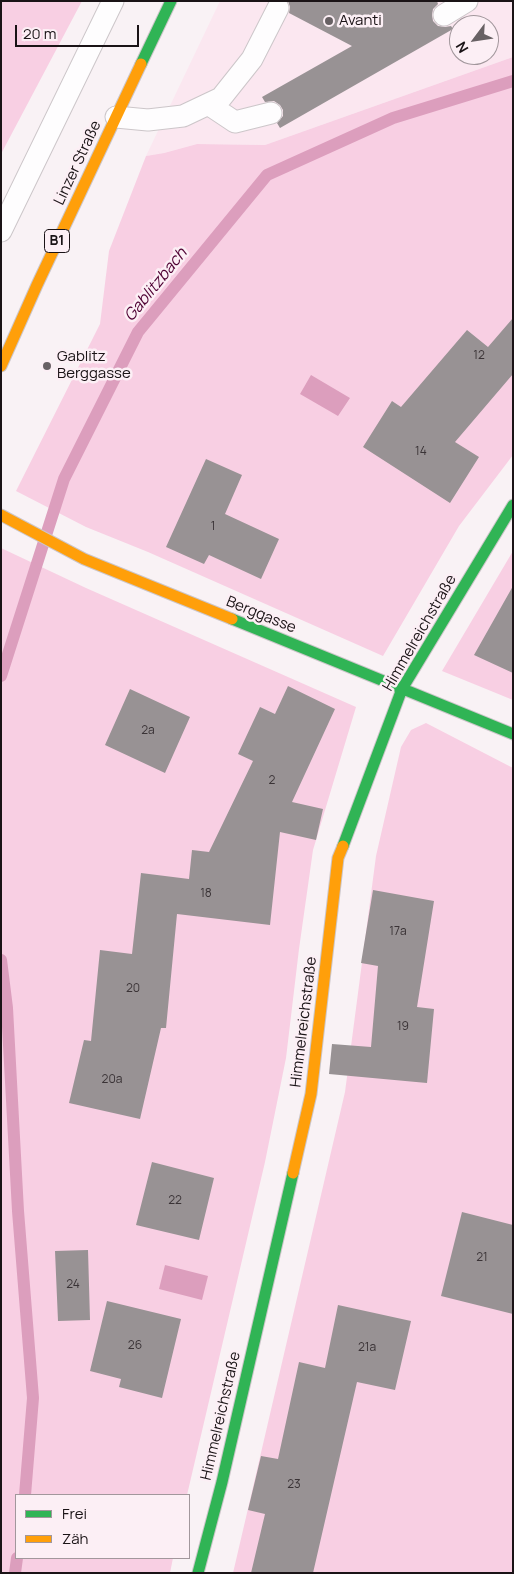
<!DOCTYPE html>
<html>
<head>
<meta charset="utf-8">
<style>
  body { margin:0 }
  #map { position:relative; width:514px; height:1574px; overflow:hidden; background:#f9f2f5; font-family:Manrope,sans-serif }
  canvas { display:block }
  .frame { position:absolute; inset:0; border:2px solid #1a1316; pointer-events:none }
  .legend { position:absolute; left:15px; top:1494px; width:175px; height:65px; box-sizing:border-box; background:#fceff5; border:1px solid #a2979c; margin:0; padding:6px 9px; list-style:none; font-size:15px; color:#1a1316 }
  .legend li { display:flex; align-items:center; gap:10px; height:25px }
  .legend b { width:25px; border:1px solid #a2979c }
  .north { position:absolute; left:449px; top:15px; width:50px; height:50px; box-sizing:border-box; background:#fceff5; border:1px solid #a2979c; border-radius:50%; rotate:239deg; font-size:14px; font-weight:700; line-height:20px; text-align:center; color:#1a1316 }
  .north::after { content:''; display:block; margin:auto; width:18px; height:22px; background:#686164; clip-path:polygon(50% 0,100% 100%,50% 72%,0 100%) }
  .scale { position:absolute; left:15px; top:25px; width:124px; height:22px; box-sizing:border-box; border:2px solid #1a1316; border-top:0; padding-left:6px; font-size:15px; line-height:18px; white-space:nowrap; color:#1a1316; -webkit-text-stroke:4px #fceff5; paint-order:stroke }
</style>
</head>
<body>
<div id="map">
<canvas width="514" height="1574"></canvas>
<div class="frame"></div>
<ul class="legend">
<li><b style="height:6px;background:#30b455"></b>Frei</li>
<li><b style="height:6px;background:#ff9f0a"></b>Zäh</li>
</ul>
<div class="north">N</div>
<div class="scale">20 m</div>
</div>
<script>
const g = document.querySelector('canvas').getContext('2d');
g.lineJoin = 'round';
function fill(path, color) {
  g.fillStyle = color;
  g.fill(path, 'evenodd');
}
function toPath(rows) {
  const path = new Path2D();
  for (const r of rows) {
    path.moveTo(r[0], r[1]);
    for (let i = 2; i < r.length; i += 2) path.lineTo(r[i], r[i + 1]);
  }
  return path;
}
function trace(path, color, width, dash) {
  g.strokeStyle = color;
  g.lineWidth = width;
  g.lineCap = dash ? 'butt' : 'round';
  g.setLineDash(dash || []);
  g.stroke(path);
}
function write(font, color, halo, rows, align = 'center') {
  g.font = font + ' Manrope,sans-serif';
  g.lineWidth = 5;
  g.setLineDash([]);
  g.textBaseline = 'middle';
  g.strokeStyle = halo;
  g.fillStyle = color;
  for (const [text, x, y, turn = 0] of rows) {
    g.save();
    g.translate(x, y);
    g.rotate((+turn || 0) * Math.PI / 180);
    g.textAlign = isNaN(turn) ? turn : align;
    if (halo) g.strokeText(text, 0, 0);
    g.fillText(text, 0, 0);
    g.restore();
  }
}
const built = toPath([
  [220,1,513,1,513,57,265,145,197,144,164,153,146,156],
  [459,25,489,25,489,55,459,55]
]);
const green = toPath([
  [1,1,82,1,1,154],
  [513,57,513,455,459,526,383,656,148,552,86,527,16,491,100,324,109,251,146,156,164,153,197,144,265,145],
  [1,548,86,588,356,707,313,850,299,949,286,1058,265,1162,187,1495,16,1495,16,1558,173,1558,170,1573,1,1573],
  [513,551,513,700,442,671],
  [426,723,513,768,513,1573,233,1573,345,1092,376,856,401,747,411,730]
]);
const water = toPath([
  [311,375,350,398,338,416,300,394],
  [165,1265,208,1276,202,1300,159,1289]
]);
const stream = toPath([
  [1,676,64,479,138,332,267,175,393,118,513,81],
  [1,960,7,1008,18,1211,33,1398,25,1495],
  [15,1573,17,1558]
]);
const building = toPath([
  [288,1,437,1,438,4,433,9,432,15,433,21,438,26,445,27,451,26,453,29,280,128,277,123,283,116,283,110,280,105,274,101,265,102,262,97,352,46,289,13,290,7],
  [513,318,513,374,455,442,479,457,450,503,363,447,392,401,401,407,467,330,488,347],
  [206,459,242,475,225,514,279,539,261,579,209,555,204,564,166,547],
  [513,586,513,673,474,655],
  [288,686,335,709,292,802,323,809,316,840,280,832,270,925,177,914,166,1028,161,1028,140,1119,69,1103,84,1040,91,1041,100,950,132,954,141,873,189,879,192,850,209,852,253,761,238,754,260,707,275,714],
  [130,689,190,717,165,773,105,745],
  [373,890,434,901,417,1007,434,1009,427,1083,329,1074,332,1044,371,1047,378,966,361,963],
  [152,1162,214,1178,199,1240,136,1225],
  [462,1212,513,1225,513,1314,441,1296],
  [88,1250,90,1320,58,1321,55,1251],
  [107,1301,181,1319,162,1398,119,1387,121,1379,90,1371],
  [338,1305,411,1321,395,1390,357,1382,313,1573,251,1573,265,1514,248,1510,261,1456,278,1459,299,1362,325,1368]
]);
const lane = toPath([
  [444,15,467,1],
  [208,104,235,122,271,113],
  [116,117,148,120,183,116,221,98,252,59,278,8],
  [1,231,113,1]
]);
const fast = toPath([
  [141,64,171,1],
  [232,619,513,734],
  [343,846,402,689,513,505],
  [198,1573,222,1482,293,1173]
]);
const slow = toPath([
  [1,366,37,285,141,64],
  [1,515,84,559,232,619],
  [293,1173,311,1094,338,858,343,846]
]);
const markers = [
  [329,21,5,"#686164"],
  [47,366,5,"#686164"]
];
const numberNames = [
  ["12",479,356],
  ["14",421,452],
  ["1",213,527],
  ["2a",148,731],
  ["2",272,781],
  ["18",206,894],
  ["17a",398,932],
  ["20",133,989],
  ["19",403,1027],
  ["20a",112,1080],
  ["22",175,1201],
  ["21",482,1258],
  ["24",73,1285],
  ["26",135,1346],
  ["21a",367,1348],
  ["23",294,1485]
];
const shields = [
  [57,241,25]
];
const shieldNames = [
  ["B1",57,241]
];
const poiNames = [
  ["Avanti",339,21],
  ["Gablitz",57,357],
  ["Berggasse",57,374]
];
const streetNames = [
  ["Linzer Straße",78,163,-65],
  ["Berggasse",261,615,22],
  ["Himmelreichstraße",420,633,-60],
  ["Himmelreichstraße",304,1022,-83],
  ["Himmelreichstraße",221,1416,-77]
];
const waterNames = [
  ["Gablitzbach",156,285,-51]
];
fill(built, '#fbe7f0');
fill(green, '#f8cfe3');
fill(water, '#dc9ebd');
trace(stream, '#dc9ebd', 12);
fill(building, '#989294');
trace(lane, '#ccc6c9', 23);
trace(fast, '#ccc6c9', 13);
trace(slow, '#ccc6c9', 13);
trace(lane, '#fefdfe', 21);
trace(fast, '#30b455', 11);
trace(slow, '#ff9f0a', 11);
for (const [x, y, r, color] of markers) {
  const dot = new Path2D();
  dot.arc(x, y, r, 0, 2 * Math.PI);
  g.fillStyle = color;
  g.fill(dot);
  trace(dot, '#fceff5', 2);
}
write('12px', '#3a3336', null, numberNames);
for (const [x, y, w] of shields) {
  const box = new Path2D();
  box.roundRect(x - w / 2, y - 11.5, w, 23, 4);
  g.fillStyle = '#fceff5';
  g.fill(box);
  trace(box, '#1a1316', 1);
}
write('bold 14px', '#1a1316', null, shieldNames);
write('15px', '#1a1316', '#fceff5', poiNames, 'left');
write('15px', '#1a1316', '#fceff5', streetNames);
write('italic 16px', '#4f0033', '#fceff5', waterNames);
</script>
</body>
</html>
